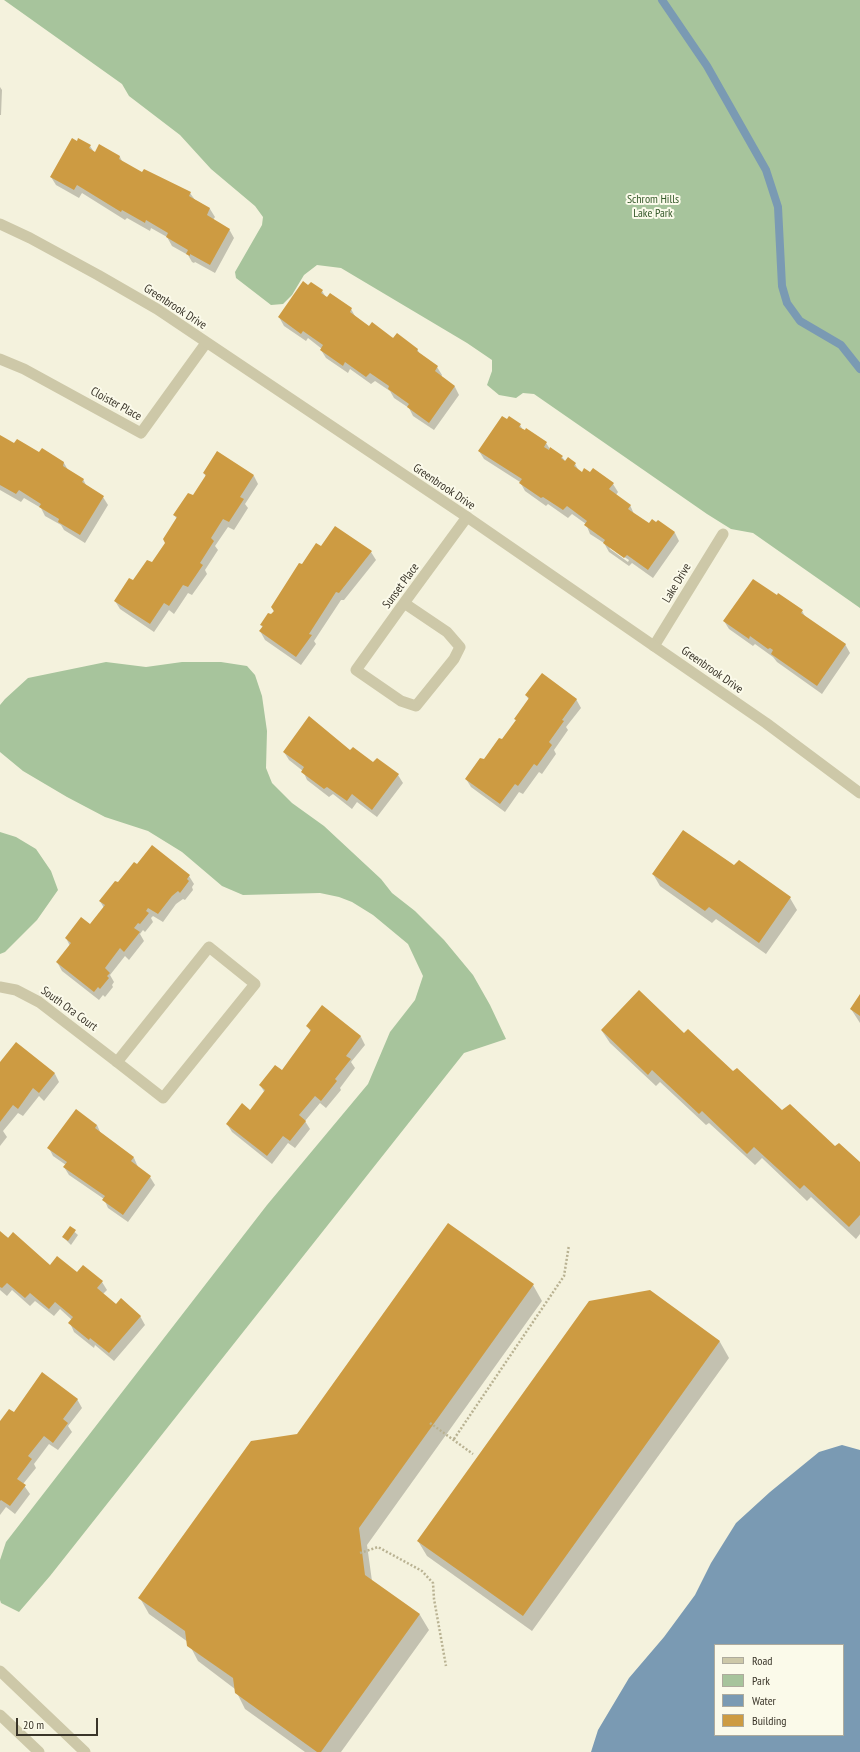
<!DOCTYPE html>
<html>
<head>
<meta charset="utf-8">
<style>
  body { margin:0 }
  #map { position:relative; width:860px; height:1752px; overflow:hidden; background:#f4f2dd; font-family:"PT Sans Narrow",sans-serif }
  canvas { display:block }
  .legend { position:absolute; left:714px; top:1644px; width:130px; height:92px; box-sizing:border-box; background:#fbfaea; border:1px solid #aeab9d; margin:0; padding:5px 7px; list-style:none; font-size:12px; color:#3a3529 }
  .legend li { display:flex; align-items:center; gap:8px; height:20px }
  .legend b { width:20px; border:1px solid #aeab9d }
  .scale { position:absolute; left:16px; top:1718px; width:82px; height:18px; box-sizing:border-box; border:2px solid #3a3529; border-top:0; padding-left:5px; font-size:12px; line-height:14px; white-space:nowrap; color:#3a3529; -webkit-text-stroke:3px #fbfaea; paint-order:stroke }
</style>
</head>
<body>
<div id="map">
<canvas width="860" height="1752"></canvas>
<ul class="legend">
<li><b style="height:5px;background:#cdc8a8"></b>Road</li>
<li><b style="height:11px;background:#a7c49c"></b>Park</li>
<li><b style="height:11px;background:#7a9ab3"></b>Water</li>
<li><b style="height:11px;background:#cd9b42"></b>Building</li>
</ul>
<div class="scale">20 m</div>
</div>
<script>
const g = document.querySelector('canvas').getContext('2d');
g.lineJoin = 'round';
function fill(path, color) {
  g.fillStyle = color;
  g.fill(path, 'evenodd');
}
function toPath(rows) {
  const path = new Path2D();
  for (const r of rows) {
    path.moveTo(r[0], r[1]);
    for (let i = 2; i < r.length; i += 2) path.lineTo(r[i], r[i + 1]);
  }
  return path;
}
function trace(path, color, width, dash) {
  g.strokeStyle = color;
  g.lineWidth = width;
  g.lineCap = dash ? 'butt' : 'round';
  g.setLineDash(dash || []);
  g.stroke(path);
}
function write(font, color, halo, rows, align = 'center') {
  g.font = font + ' "PT Sans Narrow",sans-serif';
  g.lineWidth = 4;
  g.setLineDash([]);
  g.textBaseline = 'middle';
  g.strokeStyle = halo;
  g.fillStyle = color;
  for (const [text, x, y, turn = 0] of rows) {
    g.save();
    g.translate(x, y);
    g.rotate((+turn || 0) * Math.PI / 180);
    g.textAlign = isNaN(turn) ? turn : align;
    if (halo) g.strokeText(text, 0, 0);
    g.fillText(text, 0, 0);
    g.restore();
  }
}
const green = toPath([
  [4,0,860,0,860,608,753,533,731,529,707,514,534,394,523,393,516,398,499,395,487,385,492,371,492,360,467,343,341,268,317,265,304,275,292,295,283,304,271,305,236,278,235,272,262,225,263,217,255,206,211,169,180,135,129,96,122,84],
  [106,662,146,667,182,662,221,662,247,666,255,675,262,696,267,731,266,768,272,783,292,803,324,826,381,879,392,893,415,911,444,940,473,975,490,1005,506,1039,464,1053,50,1576,19,1612,1,1603,0,1600,0,1560,6,1542,267,1205,368,1084,390,1032,415,1000,423,976,408,944,373,915,352,902,339,897,320,893,243,895,222,886,182,852,148,831,105,817,67,797,23,771,0,752,0,705,5,699,28,678],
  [0,832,16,837,36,849,51,871,58,890,37,920,5,952,0,954]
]);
const water = toPath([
  [842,1445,860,1450,860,1752,591,1752,598,1730,629,1678,664,1637,695,1595,711,1563,736,1523,770,1492,819,1452],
  [715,1645,843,1645,843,1735,715,1735]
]);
const shadow = toPath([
  [0,87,2,90,1,115,0,115],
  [90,146,94,152,120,157,123,163,142,174,190,193,195,200,210,209,215,217,213,220,229,229,234,238,215,273,195,262,194,263,192,262,188,255,172,246,167,237,151,228,150,231,127,218,125,220,82,193,79,198,56,185,51,177],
  [309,286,322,291,327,299,351,309,356,318,369,327,417,349,421,356,437,367,442,375,441,377,455,387,459,395,434,430,413,416,409,408,394,398,390,391,375,381,371,384,350,369,348,373,326,358,321,350,322,349,308,338,306,341,284,326,279,317],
  [507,420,520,425,523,430,525,431,526,429,546,443,550,449,562,457,566,462,575,464,579,471,613,484,618,492,616,495,630,505,634,514,649,525,675,533,679,541,653,578,632,563,629,566,609,552,604,543,590,534,586,524,572,514,568,518,548,504,546,506,525,491,520,482,484,459,479,451],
  [609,547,629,560,628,562,610,549],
  [0,436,15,445,64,463,68,470,83,479,87,487,103,497,108,505,85,543,64,530,61,525,45,516,41,508,24,498,21,502,0,490],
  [204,473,254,476,258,484,245,504,248,508,234,530,228,527,215,546,218,550,205,570,207,574,192,595,188,593,174,614,169,610,154,632,120,609,115,601,153,563,166,543,177,519,174,515,193,496,206,477],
  [322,547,371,552,376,560,344,600,341,600,314,641,316,644,301,665,265,640,260,631,263,628,261,625,274,612,272,607,302,565],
  [802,611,806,618,845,644,850,653,822,694,777,662,773,657,755,644,753,646,729,629,724,621],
  [526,695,576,699,581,708,566,727,568,730,554,750,556,754,542,774,539,772,523,794,519,792,505,812,471,787,466,779,503,741,517,722,515,719,529,700],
  [310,718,350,751,398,775,403,783,377,817,357,802,352,809,333,794,329,797,307,780,303,771,289,760,284,752],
  [734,866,790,898,797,910,766,954,716,919,712,923,660,886,653,874],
  [189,876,194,884,192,887,193,890,185,900,183,899,176,904,163,922,153,916,151,918,153,922,145,932,143,930,140,934,144,941,129,960,125,956,110,975,114,982,112,985,113,987,105,997,103,995,99,1000,62,971,57,962,70,946,66,938,91,925,104,908,100,901,119,883],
  [860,996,860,1023,851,1009],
  [322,1007,361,1037,365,1045,351,1062,355,1068,340,1088,341,1090,326,1108,320,1103,305,1121,310,1129,295,1148,288,1143,272,1164,232,1132,227,1124,250,1111,265,1093,260,1085,282,1072,311,1032,307,1026],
  [602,1031,684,1034,782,1111,860,1164,860,1234,856,1239,811,1197,807,1201,762,1158,755,1165,709,1123,706,1125,660,1082,656,1086,610,1043],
  [16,1043,55,1074,59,1082,44,1101,39,1096,23,1116,18,1113,3,1131,7,1137,0,1146,0,1063],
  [97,1125,101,1134,134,1158,138,1167,150,1177,155,1185,128,1222,108,1208,104,1199,69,1175,64,1167,66,1165,53,1156,49,1148],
  [70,1228,78,1235,71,1245,63,1237],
  [0,1232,50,1266,102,1282,107,1290,103,1294,117,1305,140,1316,145,1325,114,1361,95,1345,94,1348,74,1332,70,1323,72,1320,60,1309,54,1316,35,1301,30,1306,12,1290,7,1296,0,1290],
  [533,1285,542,1301,367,1545,372,1581,420,1615,429,1630,341,1752,305,1752,245,1709,235,1689,198,1661,188,1642,149,1614,140,1598],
  [649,1291,720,1342,729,1358,532,1631,427,1556,418,1541],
  [77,1399,82,1408,68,1426,72,1432,58,1450,49,1444,34,1464,36,1468,23,1484,30,1494,15,1514,6,1507,0,1515,0,1422,14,1414]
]);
const stream = toPath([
  [662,0,707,66,766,170,778,207,782,286,787,303,800,321,841,345,860,369]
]);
const building = toPath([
  [72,138,77,141,78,138,91,145,89,148,95,152,99,144,120,156,119,159,142,172,144,169,191,192,189,196,210,208,207,215,230,229,210,265,190,254,190,256,186,254,188,250,166,237,168,233,146,220,145,223,122,210,121,212,77,185,74,190,50,177],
  [303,281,308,285,311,282,323,290,321,293,327,297,330,293,352,308,350,312,369,326,372,322,393,338,397,333,418,349,417,351,438,366,435,371,455,386,429,423,407,407,409,404,388,389,389,386,370,373,366,377,345,362,343,366,320,350,323,345,303,331,301,334,278,317],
  [502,416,507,419,509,416,521,424,519,427,525,430,526,428,547,442,544,447,549,450,550,447,563,456,561,458,565,461,568,457,576,463,574,466,582,472,584,468,590,472,593,468,614,483,609,489,631,505,628,509,649,523,652,519,656,522,658,520,675,532,648,570,627,555,624,558,603,543,605,540,584,525,587,521,567,506,563,510,543,497,541,498,519,483,522,479,478,451],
  [0,435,14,443,17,439,39,452,42,448,64,462,63,466,84,479,82,482,104,496,80,535,58,522,59,519,39,507,41,504,19,490,16,494,0,485],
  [217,451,254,475,240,497,244,499,229,522,223,519,211,538,214,541,200,563,203,565,188,587,183,585,169,606,164,603,150,624,114,601,129,578,133,580,147,560,152,562,165,543,163,539,177,517,173,515,188,493,193,495,206,475,203,473],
  [335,526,372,551,339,593,336,592,309,634,312,635,296,657,259,631,263,626,260,625,268,613,271,614,274,611,271,607,299,563,302,564,316,543,321,546],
  [753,579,777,595,778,593,803,610,801,613,846,644,817,686,771,654,773,650,770,648,768,649,750,636,749,639,723,621],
  [542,673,577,699,562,720,564,721,549,742,552,745,537,766,534,764,518,786,515,784,500,804,465,779,480,758,484,759,499,738,502,739,516,720,514,719,529,698,525,695],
  [309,716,350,750,353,747,373,762,377,758,399,774,372,810,352,794,347,801,327,787,324,789,301,772,304,767,283,752],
  [683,830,734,865,739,860,791,897,759,943,709,907,705,911,652,874],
  [152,845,190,875,187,879,189,881,180,893,178,891,172,896,158,914,148,908,146,911,149,913,140,924,138,923,134,928,140,932,124,952,120,948,105,968,110,973,107,976,109,978,100,989,98,987,94,992,56,962,71,943,65,938,81,917,90,924,105,905,99,901,115,881,118,882,134,862,137,864],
  [639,990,684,1033,688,1029,733,1071,737,1068,782,1110,790,1104,835,1146,839,1143,860,1162,860,1215,849,1227,804,1185,800,1189,754,1147,747,1154,702,1111,699,1114,652,1070,648,1075,601,1030],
  [860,994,860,1016,850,1009],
  [322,1005,361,1036,346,1056,351,1059,335,1079,337,1081,321,1101,315,1096,299,1115,306,1121,290,1141,283,1136,267,1156,226,1124,242,1103,250,1110,265,1090,259,1085,275,1065,282,1070,311,1030,306,1026],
  [16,1042,55,1073,39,1093,33,1088,18,1109,13,1105,0,1122,0,1062],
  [76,1109,97,1125,95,1128,134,1157,131,1161,151,1176,123,1215,102,1200,105,1196,63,1167,67,1162,47,1148],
  [448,1223,534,1284,359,1528,365,1575,420,1614,321,1752,317,1752,235,1693,233,1678,187,1646,185,1631,138,1598,251,1441,297,1434],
  [70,1226,76,1230,68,1241,62,1237],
  [0,1231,8,1238,13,1232,50,1265,57,1256,77,1272,83,1265,103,1281,97,1288,116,1304,121,1298,141,1316,109,1353,90,1338,89,1340,68,1323,73,1317,55,1302,49,1309,30,1293,25,1298,7,1283,2,1288,0,1287],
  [650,1290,720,1341,523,1616,417,1541,589,1301],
  [42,1372,78,1399,63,1419,68,1423,53,1443,44,1436,28,1456,32,1459,17,1479,26,1485,10,1506,1,1500,0,1501,0,1421,9,1409,14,1412]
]);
const path = toPath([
  [430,1423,473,1454],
  [454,1439,564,1276,569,1245],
  [360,1553,378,1547,422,1571,433,1583,434,1599,446,1666]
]);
const service = toPath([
  [209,947,255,984,163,1098,117,1062,209,947]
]);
const minor = toPath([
  [0,359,24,369,141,433,206,343],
  [404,603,447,632,460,647,454,659,416,706,401,701,356,670,404,603,467,517],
  [654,646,723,534],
  [0,987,16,990,39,1002,117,1062]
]);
const tertiary = toPath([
  [0,224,30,238,98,275,157,309,467,517,654,646,766,723,860,793],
  [0,1671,85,1752],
  [0,1715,39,1752]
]);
const parkNames = [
  ["Schrom Hills",653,200],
  ["Lake Park",653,214]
];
const streetNames = [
  ["Greenbrook Drive",175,307,33],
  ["Cloister Place",116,404,29],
  ["Greenbrook Drive",444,487,34],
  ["Lake Drive",677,583,-59],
  ["Sunset Place",401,586,-54],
  ["Greenbrook Drive",712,670,35],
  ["South Ora Court",69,1009,36]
];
fill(green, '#a7c49c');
fill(water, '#7a9ab3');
fill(shadow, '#0003');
trace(stream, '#7a9ab3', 8);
fill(building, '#cd9b42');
trace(path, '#b9b292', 2.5, [2, 2]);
trace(service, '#cdc8a8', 11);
trace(minor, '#cdc8a8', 11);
trace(tertiary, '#cdc8a8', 11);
write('12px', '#365a2b', '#fbfaea', parkNames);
write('12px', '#3a3529', '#fbfaea', streetNames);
</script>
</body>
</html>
